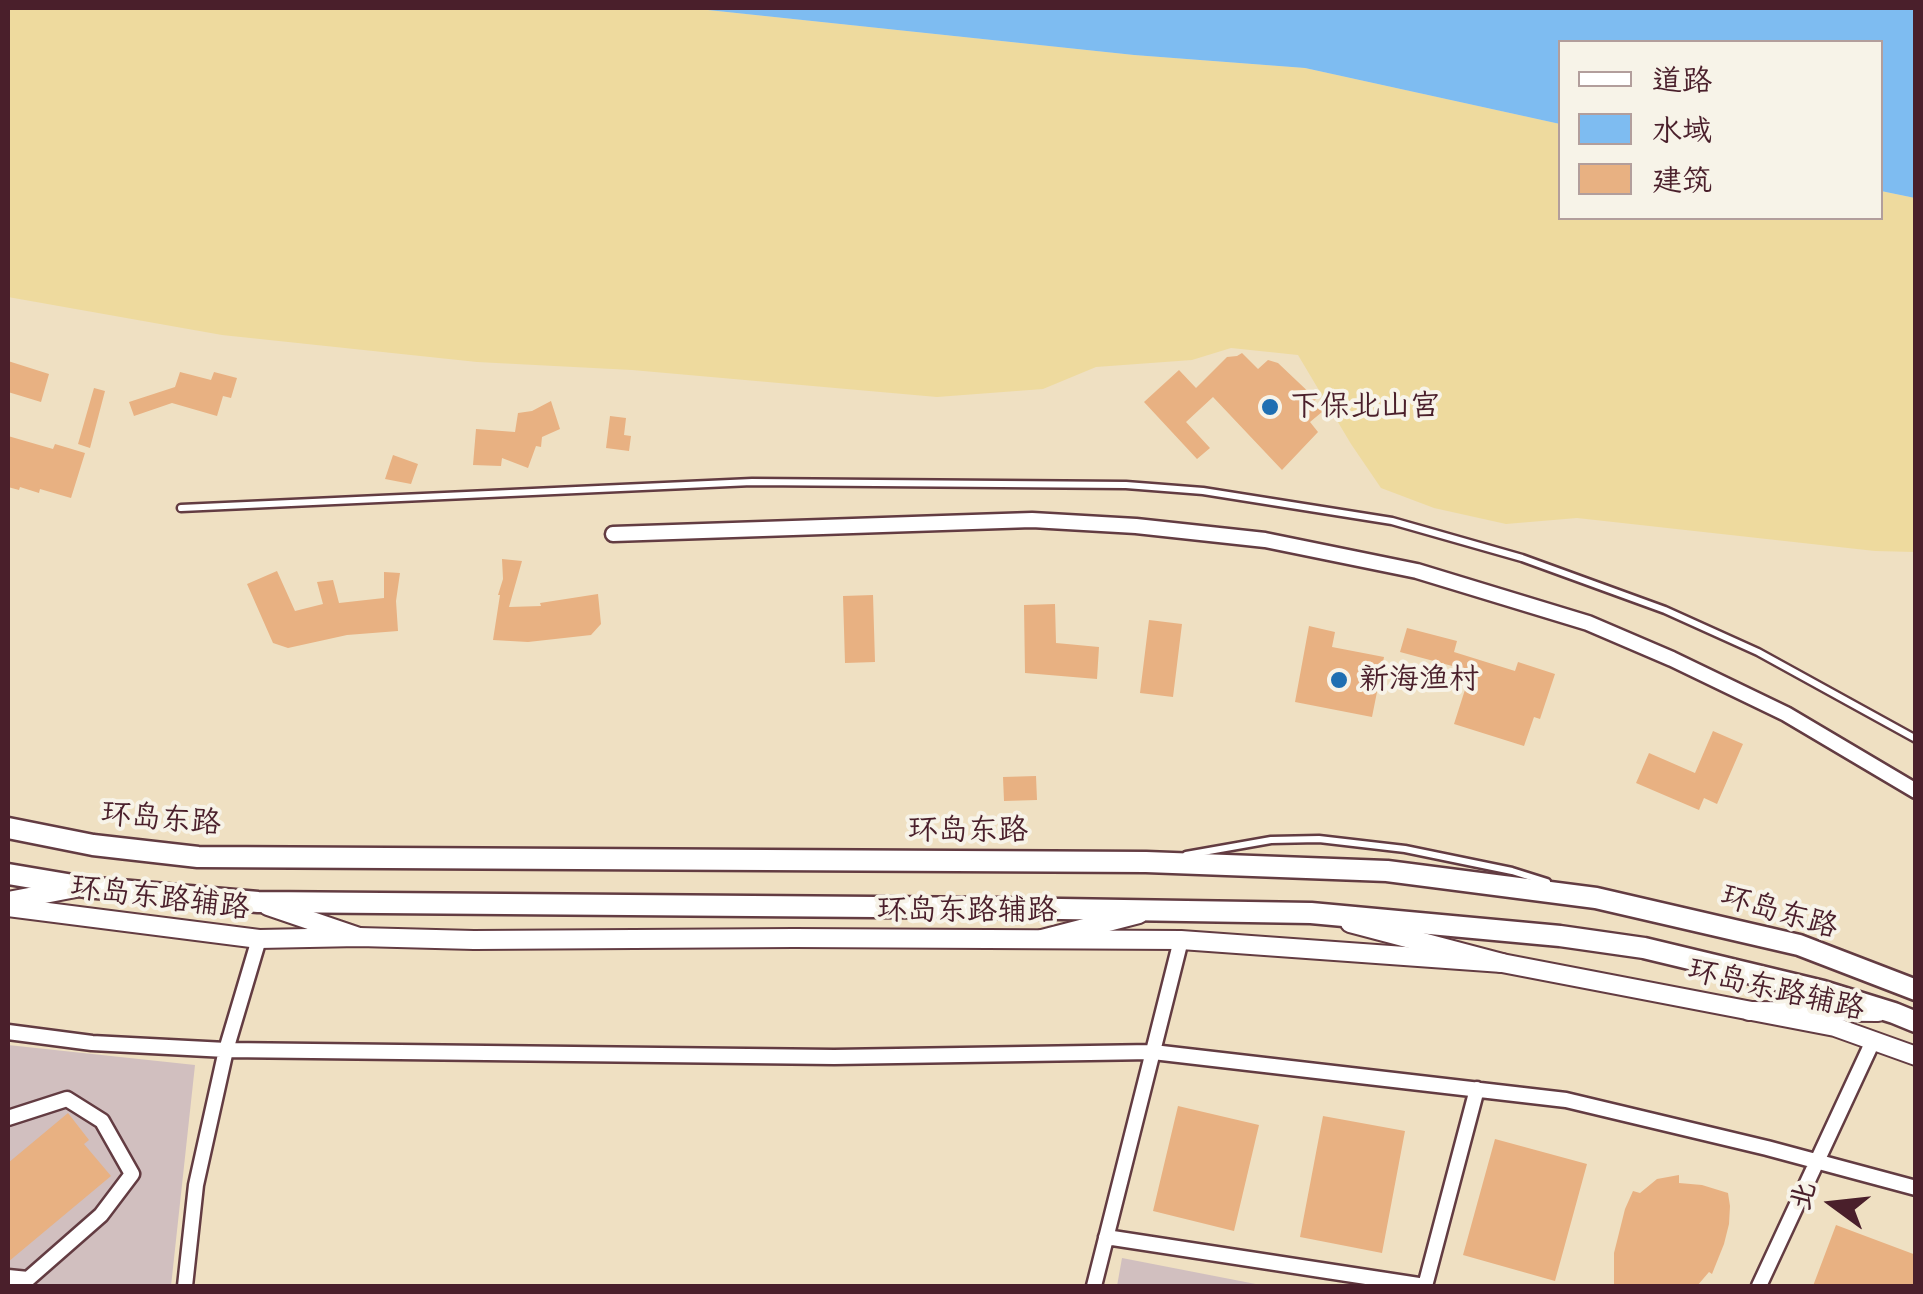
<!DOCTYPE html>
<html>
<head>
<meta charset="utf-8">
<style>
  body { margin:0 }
  #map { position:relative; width:1923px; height:1294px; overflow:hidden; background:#efe0c2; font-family:Pangolin,"LXGW WenKai TC",sans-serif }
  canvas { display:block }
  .frame { position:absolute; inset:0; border:10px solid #4a1f2b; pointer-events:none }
  .legend { position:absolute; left:1558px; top:40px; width:325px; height:180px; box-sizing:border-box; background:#f7f3e8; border:2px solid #b29e9c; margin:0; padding:12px 18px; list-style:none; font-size:30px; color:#4a1f2b }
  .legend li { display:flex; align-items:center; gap:20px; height:50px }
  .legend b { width:50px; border:2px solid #b29e9c }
  .north { position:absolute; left:1783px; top:1154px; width:100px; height:100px; -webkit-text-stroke:8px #f7f3e8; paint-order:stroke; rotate:285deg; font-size:28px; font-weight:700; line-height:40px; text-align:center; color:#4a1f2b }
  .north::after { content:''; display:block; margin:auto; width:35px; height:45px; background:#4a1f2b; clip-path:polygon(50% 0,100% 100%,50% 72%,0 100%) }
</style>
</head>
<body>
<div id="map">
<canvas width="1923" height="1294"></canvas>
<div class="frame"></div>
<ul class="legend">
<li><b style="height:12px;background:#fff"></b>道路</li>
<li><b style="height:28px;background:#7ebcf1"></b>水域</li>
<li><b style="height:28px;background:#e8b182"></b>建筑</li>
</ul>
<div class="north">北</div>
</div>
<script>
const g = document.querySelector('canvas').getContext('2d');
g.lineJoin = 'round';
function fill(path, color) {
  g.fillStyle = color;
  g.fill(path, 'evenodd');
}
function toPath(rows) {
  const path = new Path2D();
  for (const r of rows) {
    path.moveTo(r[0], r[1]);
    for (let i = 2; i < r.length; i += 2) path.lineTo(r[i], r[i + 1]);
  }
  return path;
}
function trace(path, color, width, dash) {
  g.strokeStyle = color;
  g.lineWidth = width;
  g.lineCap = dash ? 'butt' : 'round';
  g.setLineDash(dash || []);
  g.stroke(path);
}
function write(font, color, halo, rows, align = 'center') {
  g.font = font + ' Pangolin,"LXGW WenKai TC",sans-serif';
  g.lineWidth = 8;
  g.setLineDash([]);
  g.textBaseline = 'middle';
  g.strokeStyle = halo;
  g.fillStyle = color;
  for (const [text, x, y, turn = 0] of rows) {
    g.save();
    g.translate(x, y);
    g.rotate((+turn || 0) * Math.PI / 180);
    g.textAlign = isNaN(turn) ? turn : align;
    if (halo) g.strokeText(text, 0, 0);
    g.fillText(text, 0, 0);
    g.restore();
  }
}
const industrial = toPath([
  [8,1045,195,1065,171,1286,8,1286],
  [1122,1258,1266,1286,1117,1286]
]);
const sand = toPath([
  [8,8,689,8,1134,55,1305,68,1560,124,1560,218,1880,218,1881,191,1915,198,1915,552,1875,551,1577,518,1506,524,1434,508,1381,488,1351,444,1298,355,1231,348,1192,360,1096,367,1043,389,937,397,632,370,477,362,222,335,8,297]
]);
const water = toPath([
  [689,8,1915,8,1915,198,1881,191,1880,42,1560,42,1560,124,1305,68,1134,55]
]);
const building = toPath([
  [1242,353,1258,369,1268,360,1278,363,1316,399,1313,402,1322,412,1310,422,1318,432,1282,470,1213,397,1186,422,1210,448,1197,459,1144,402,1179,370,1196,388,1227,357,1237,356],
  [8,361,49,374,41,402,8,392],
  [180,372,211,380,214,372,237,378,231,398,223,396,217,416,172,403,134,416,129,402,175,387],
  [94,388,105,391,90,448,78,444],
  [551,401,560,429,542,437,541,447,536,446,528,468,502,458,501,466,473,465,476,429,515,432,518,413,532,411],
  [610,416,626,418,624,435,631,436,629,451,606,448],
  [8,436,53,449,55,444,85,453,71,498,40,489,39,493,20,487,19,490,8,487],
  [393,455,418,464,411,484,385,479],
  [502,559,522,561,509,607,541,606,540,603,598,594,601,624,591,635,528,642,493,640,500,595,498,595,503,579],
  [277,571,295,611,323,604,317,582,333,580,339,603,384,598,384,572,400,573,396,601,398,631,347,635,288,648,273,643,247,584],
  [873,595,875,662,845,663,843,596],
  [1055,604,1056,643,1099,647,1097,679,1025,673,1024,605],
  [1149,620,1182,624,1173,697,1140,693],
  [1309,626,1335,632,1332,647,1384,657,1372,717,1295,702],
  [1407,628,1457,641,1454,652,1515,671,1518,662,1555,674,1540,719,1534,717,1524,746,1454,724,1471,671,1400,652],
  [1713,731,1743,744,1717,804,1704,798,1699,810,1636,783,1649,753,1695,773],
  [1036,776,1037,800,1004,801,1003,777],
  [1178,1106,1259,1125,1234,1231,1153,1211],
  [68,1113,89,1140,84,1144,111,1176,8,1262,8,1163],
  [1323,1116,1405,1131,1382,1253,1300,1237],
  [1495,1139,1587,1164,1555,1281,1463,1255],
  [1679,1175,1679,1183,1702,1185,1728,1193,1730,1206,1729,1224,1724,1244,1712,1274,1709,1272,1697,1286,1614,1286,1614,1253,1625,1209,1633,1191,1640,1193,1657,1179],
  [1836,1225,1916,1255,1916,1278,1912,1286,1813,1286]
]);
const service = toPath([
  [181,508,752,482,1126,485,1203,491,1392,521,1522,558,1665,610,1758,652,1916,739],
  [1186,855,1271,840,1319,839,1405,849,1512,871,1547,882]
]);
const minor = toPath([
  [613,534,1032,520,1136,526,1265,540,1417,571,1588,623,1672,659,1786,714,1916,791],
  [8,1032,92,1043,226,1050,834,1057,1153,1052,1566,1100,1767,1148,1916,1188],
  [8,1118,67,1099,102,1121,132,1174,101,1215,28,1279,8,1277],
  [1106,1237,1425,1286],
  [185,1286,196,1185,226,1050,259,939],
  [1094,1286,1181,940],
  [1425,1286,1477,1089],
  [1759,1286,1873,1041]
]);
const tertiary = toPath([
  [8,907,259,939,359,937,474,940,794,938,1181,940,1502,963,1835,1027,1916,1056]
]);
const secondary = toPath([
  [8,901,76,888],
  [268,906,359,937],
  [1350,923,1502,963],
  [1042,939,1139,914],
  [1749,1011,1878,1012]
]);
const primary = toPath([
  [8,828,93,845,198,857,1146,862,1387,871,1596,898,1799,945,1916,990],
  [8,874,85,887,258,902,999,908,1311,913,1560,936,1644,948,1823,991,1894,1013,1916,1022]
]);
const markers = [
  [1270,407,10,"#1f6fb2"],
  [1339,680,10,"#1f6fb2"]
];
const poiNames = [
  ["下保北山宫",1290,407],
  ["新海渔村",1359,680]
];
const streetNames = [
  ["环岛东路",161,820,5],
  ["环岛东路",968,831],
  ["环岛东路辅路",160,899,7],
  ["环岛东路辅路",967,911],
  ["环岛东路",1779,913,16],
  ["环岛东路辅路",1776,991,13]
];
fill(industrial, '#d1bfbf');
fill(sand, '#eeda9e');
fill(water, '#7ebcf1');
fill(building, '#e8b182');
trace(service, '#633c42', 11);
trace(minor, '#633c42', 19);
trace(tertiary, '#633c42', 22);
trace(secondary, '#633c42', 22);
trace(primary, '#633c42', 25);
trace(service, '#fff', 6);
trace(minor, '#fff', 14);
trace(tertiary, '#fff', 18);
trace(secondary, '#fff', 18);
trace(primary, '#fff', 20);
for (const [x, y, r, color] of markers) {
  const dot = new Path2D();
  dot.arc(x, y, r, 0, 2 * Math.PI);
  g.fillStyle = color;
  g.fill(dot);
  trace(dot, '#f7f3e8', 4);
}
write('30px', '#4a1f2b', '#f7f3e8', poiNames, 'left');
write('30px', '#4a1f2b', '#f7f3e8', streetNames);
</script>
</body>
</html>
